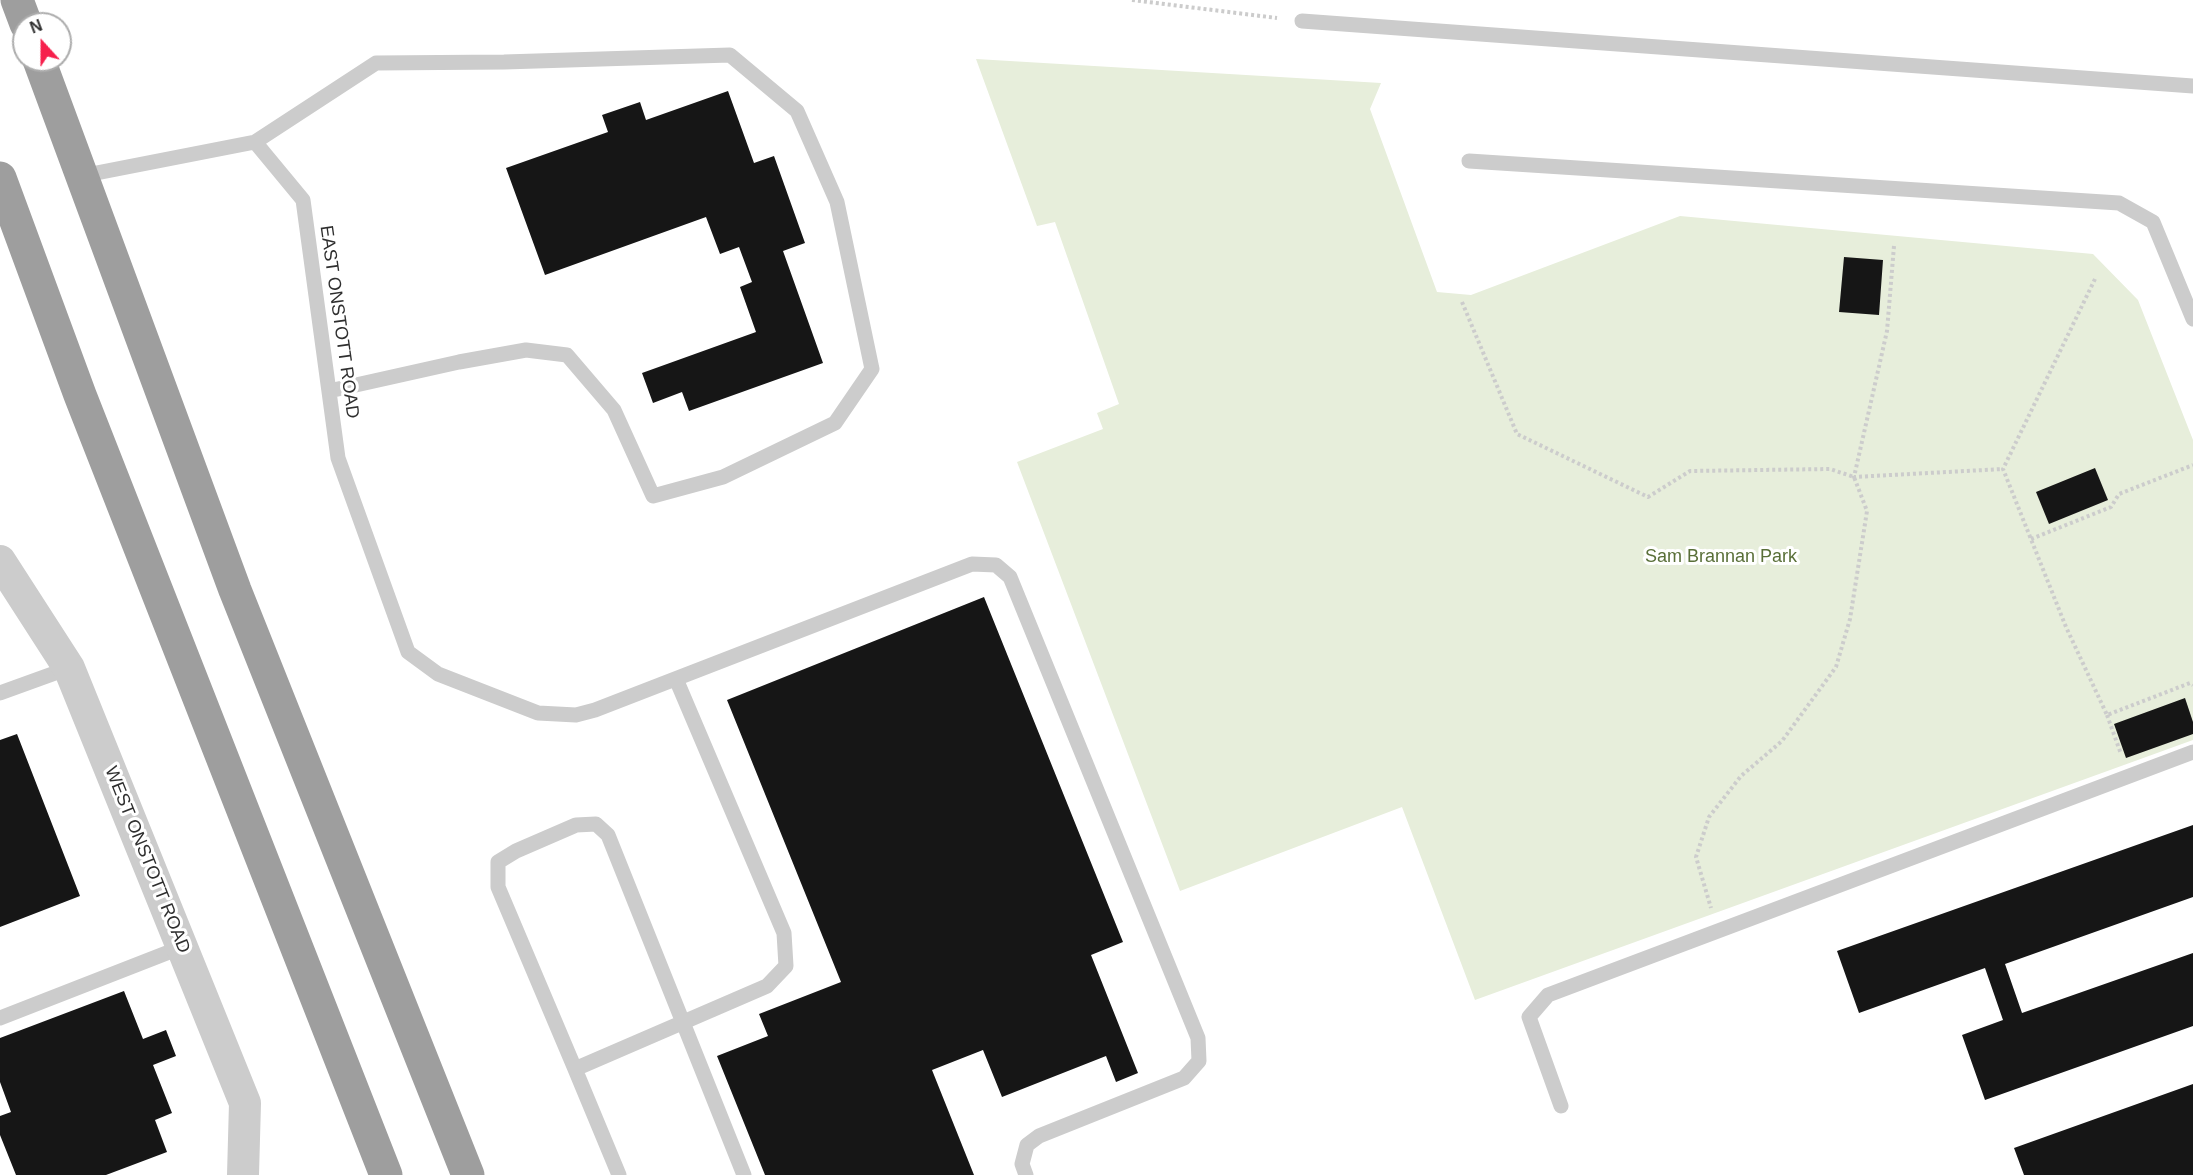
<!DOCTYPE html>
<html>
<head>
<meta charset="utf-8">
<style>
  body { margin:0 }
  #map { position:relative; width:2193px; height:1175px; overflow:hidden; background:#fff; font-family:Arial,sans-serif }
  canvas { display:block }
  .north { position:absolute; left:12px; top:12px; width:60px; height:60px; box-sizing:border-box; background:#fff; border:2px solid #acacac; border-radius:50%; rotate:339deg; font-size:16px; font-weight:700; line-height:24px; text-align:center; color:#2f2f2f }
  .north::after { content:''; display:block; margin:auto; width:21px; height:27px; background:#f6204c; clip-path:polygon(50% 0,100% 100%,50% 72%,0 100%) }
</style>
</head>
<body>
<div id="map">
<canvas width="2193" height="1175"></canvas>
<div class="north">N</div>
</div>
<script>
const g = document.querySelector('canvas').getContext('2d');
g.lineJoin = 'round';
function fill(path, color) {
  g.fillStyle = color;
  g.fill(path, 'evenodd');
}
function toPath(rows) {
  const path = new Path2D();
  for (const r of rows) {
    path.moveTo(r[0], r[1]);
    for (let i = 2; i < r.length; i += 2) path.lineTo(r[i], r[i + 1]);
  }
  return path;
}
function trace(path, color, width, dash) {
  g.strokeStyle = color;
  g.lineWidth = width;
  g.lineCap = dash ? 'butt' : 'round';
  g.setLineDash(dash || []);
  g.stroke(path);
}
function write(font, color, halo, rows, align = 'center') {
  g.font = font + ' Arial,sans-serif';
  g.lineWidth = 6;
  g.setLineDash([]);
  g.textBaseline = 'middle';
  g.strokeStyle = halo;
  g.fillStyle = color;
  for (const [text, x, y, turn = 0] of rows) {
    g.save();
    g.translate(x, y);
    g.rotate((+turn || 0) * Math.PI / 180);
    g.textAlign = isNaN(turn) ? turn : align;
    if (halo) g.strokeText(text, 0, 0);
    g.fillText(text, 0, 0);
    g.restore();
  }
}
const green = toPath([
  [976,59,1381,83,1370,109,1437,292,1471,295,1680,216,2093,254,2138,300,2193,440,2193,740,1475,1000,1402,807,1180,891,1017,462,1103,429,1097,413,1119,404,1055,222,1037,226]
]);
const building = toPath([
  [728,91,754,163,774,156,805,243,783,251,823,363,689,411,682,392,653,403,642,373,756,332,740,287,752,282,739,247,720,254,706,217,545,275,506,168,608,132,602,115,640,102,646,120],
  [1844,257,1883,260,1879,315,1839,312],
  [2095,468,2108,500,2049,524,2036,492],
  [984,597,1123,942,1091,955,1138,1073,1116,1082,1106,1056,1002,1097,983,1050,932,1070,974,1175,765,1175,717,1056,768,1036,759,1014,841,982,727,700],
  [2185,698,2193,722,2193,734,2126,758,2114,724],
  [17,734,80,896,0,927,0,740],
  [2193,825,2193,897,2005,964,2022,1013,2193,953,2193,1026,1985,1100,1962,1035,2003,1020,1985,968,1859,1013,1837,951],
  [124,991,143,1039,166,1030,176,1056,153,1065,172,1113,155,1120,167,1152,106,1175,16,1175,0,1135,0,1116,11,1112,0,1082,0,1038],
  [2193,1084,2193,1175,2024,1175,2014,1148]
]);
const path = toPath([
  [1132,0,1277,18],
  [1894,246,1887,331,1854,477,2003,469],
  [2095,279,2003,469,2066,627,2107,715,2190,683,2193,685],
  [1462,302,1517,434,1648,497,1690,471,1830,469,1854,477,1867,511,1850,619,1836,667,1782,741,1741,776,1709,817,1696,857,1711,908],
  [2031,539,2111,507,2119,494,2193,465],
  [2107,715,2121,754]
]);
const service = toPath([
  [1302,21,2193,86],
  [255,142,376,63,504,62,730,55,797,111,837,202,872,369,835,423,723,477,653,496,614,410,567,355,526,350,459,362,329,391],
  [1469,161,2119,203,2153,222,2193,319],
  [81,176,255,142,303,200,338,458,408,652,438,674,538,713,576,715,595,710,972,564,996,565,1010,577,1198,1038,1199,1061,1184,1078,1039,1136,1027,1145,1022,1164,1026,1175],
  [0,693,69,668],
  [0,1018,182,947],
  [575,1069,498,887,498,862,516,851,576,825,596,824,608,835,744,1175],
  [1561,1106,1529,1017,1548,995,2193,752],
  [619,1175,575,1069,767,986,786,966,784,933,676,679]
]);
const minor = toPath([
  [0,561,69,668,245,1103,243,1175]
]);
const trunk = toPath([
  [17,0,26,24],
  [39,60,235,590,468,1175],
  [0,178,80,395,386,1175]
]);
const streetNames = [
  ["EAST ONSTOTT ROAD",339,322,82],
  ["WEST ONSTOTT ROAD",147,860,68]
];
const parkNames = [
  ["Sam Brannan Park",1721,557]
];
fill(green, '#e7eedb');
fill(building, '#161616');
trace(path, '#ccc', 4, [3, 3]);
trace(service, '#ccc', 15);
trace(minor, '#ccc', 32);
trace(trunk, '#9e9e9e', 33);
write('18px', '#2f2f2f', '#fff', streetNames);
write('18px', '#596f38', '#fff', parkNames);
</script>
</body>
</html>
